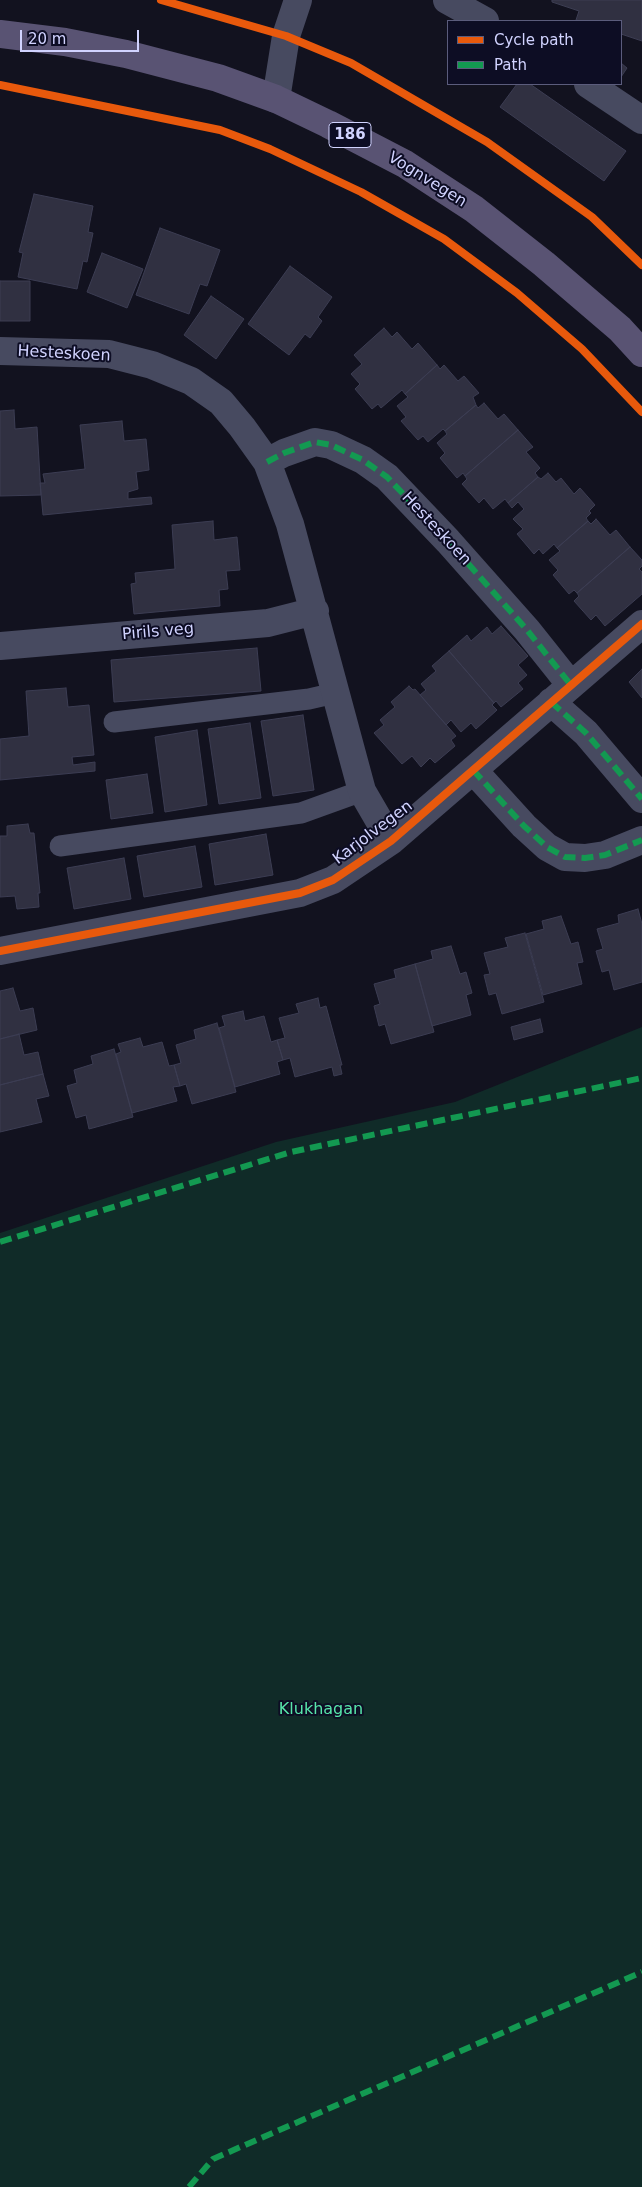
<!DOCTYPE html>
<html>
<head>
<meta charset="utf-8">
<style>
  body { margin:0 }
  #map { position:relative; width:642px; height:2187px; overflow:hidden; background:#12121f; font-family:"DejaVu Sans",sans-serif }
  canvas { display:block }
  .legend { position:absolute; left:447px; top:20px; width:175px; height:65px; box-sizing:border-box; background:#0d0d24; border:1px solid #5b5c7c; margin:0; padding:6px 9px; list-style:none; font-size:15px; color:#d1d3ff }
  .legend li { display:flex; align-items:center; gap:10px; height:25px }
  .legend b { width:25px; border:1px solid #5b5c7c }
  .scale { position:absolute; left:20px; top:30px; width:119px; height:22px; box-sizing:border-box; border:2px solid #d1d3ff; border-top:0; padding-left:6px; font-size:15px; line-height:18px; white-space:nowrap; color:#d1d3ff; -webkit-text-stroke:4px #0d0d24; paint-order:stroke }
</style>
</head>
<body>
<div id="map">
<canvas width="642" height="2187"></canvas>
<ul class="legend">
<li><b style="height:6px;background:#e8590c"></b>Cycle path</li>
<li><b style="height:6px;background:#139951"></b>Path</li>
</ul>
<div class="scale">20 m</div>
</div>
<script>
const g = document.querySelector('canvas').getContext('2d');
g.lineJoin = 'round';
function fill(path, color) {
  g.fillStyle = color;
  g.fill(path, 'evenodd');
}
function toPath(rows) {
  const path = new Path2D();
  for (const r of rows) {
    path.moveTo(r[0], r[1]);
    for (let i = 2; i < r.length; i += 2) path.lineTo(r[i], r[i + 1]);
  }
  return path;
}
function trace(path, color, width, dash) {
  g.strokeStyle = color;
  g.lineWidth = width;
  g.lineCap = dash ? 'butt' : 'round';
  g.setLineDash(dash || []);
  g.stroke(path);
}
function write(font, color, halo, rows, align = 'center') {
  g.font = font + ' "DejaVu Sans",sans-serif';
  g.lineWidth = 4;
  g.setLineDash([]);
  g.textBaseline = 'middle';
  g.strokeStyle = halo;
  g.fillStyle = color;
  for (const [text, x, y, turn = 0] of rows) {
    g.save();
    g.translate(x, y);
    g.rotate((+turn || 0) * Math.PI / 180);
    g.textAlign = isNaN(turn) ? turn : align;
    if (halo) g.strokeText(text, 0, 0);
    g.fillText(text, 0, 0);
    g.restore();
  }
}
const green = toPath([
  [642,1027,642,2187,0,2187,0,1233,276,1142,455,1102]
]);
const building = toPath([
  [552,0,642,0,642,41,621,34,621,21,581,21,576,20,579,11,552,2,552,0],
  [621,63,627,68,621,77,621,63],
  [517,84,530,84,626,151,604,181,500,107,517,84],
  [34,194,93,206,88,232,93,233,87,262,83,261,77,289,18,277,23,253,19,252,34,194],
  [160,228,220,250,207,286,200,284,189,314,136,295,160,228],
  [102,253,143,269,127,308,87,292,102,253],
  [290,266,332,297,318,317,322,321,310,338,305,334,289,355,248,324,290,266],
  [0,281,30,281,30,321,0,321,0,281],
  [211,296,244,319,216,359,184,335,211,296],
  [384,328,392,337,397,332,412,349,418,343,437,365,405,394,402,390,381,408,378,404,372,409,355,389,360,384,351,374,362,364,354,355,384,328],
  [437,365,440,369,444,365,458,381,464,376,479,393,473,397,476,405,445,431,443,429,428,442,423,436,418,440,401,421,406,417,397,406,408,397,405,394,437,365],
  [484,403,498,419,504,414,518,430,465,476,463,473,457,478,440,458,445,453,437,443,447,434,445,431,476,405,478,408,484,403],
  [14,410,15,429,37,427,41,495,0,496,0,411,14,410],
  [122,421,124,441,146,439,149,470,136,472,138,489,128,492,128,499,151,497,152,504,43,515,40,483,45,483,43,474,85,469,80,425,122,421],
  [518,430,533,447,526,452,540,468,535,473,538,477,508,503,505,499,493,509,484,498,479,503,462,484,467,479,465,476,518,430],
  [548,473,556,482,561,478,574,494,580,488,595,505,589,511,591,513,586,518,588,521,557,548,554,544,543,554,539,549,534,554,517,534,523,529,513,519,524,509,518,502,512,508,508,503,538,477,541,479,548,473],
  [596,519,610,535,616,530,630,547,577,593,574,590,569,594,553,575,558,570,549,560,560,551,557,548,588,521,591,524,596,519],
  [213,521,214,540,237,537,240,570,226,571,228,589,219,590,220,606,134,614,131,584,136,583,135,573,175,569,172,525,213,521],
  [630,547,642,560,642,566,639,569,642,572,642,594,605,626,596,615,591,620,574,601,579,596,577,593,630,547],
  [501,626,528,656,518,665,527,675,518,683,523,689,501,707,496,701,494,703,449,651,467,635,471,641,487,627,492,634,501,626],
  [257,648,261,691,114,702,111,660,257,648],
  [449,651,494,703,492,705,497,710,476,729,471,723,461,732,451,720,446,725,420,695,426,690,421,684,436,671,432,666,449,651],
  [642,669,642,698,629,682,642,669],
  [409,686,413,690,415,689,456,736,451,740,455,746,435,763,430,758,421,767,412,756,402,764,374,733,384,725,380,720,395,707,391,702,409,686],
  [66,688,68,707,89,705,94,755,72,757,73,765,95,762,95,771,0,780,0,739,29,736,26,691,66,688],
  [303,715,314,790,273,796,261,721,303,715],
  [250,723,261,798,219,804,208,729,250,723],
  [197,730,207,805,165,812,155,737,197,730],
  [147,774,153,813,111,819,106,780,147,774],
  [28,824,30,833,34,833,40,893,38,893,39,907,17,909,15,896,0,897,0,836,7,836,7,826,28,824],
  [266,834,273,875,215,885,209,844,266,834],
  [195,846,202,887,144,897,137,856,195,846],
  [124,858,131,899,74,909,67,868,124,858],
  [638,909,642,924,642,982,614,990,609,970,602,972,596,951,603,949,597,929,619,923,618,915,638,909],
  [561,916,571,944,578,942,583,962,577,963,582,984,543,995,526,934,544,929,542,921,561,916],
  [525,933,544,1002,502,1014,496,993,489,995,484,975,490,974,484,953,508,947,505,938,525,933],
  [451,946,460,974,466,972,472,993,466,995,471,1015,432,1026,415,964,433,959,431,951,451,946],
  [415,964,434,1032,391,1044,385,1024,379,1026,374,1006,380,1004,374,984,396,978,394,970,415,964],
  [13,988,20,1011,33,1008,37,1030,0,1039,0,991,13,988],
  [318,998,320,1008,326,1006,342,1065,340,1065,342,1074,334,1076,332,1067,295,1077,290,1058,283,1060,277,1040,285,1038,279,1018,299,1013,296,1004,318,998],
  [243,1011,245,1021,264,1016,271,1042,277,1040,283,1060,277,1062,280,1074,235,1087,219,1028,225,1026,222,1016,243,1011],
  [540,1019,543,1032,514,1040,511,1027,540,1019],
  [217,1023,236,1092,192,1104,186,1084,180,1086,174,1065,181,1063,176,1045,196,1039,194,1030,217,1023],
  [19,1034,24,1055,38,1052,43,1074,0,1085,0,1039,19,1034],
  [140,1038,143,1047,162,1042,169,1066,174,1065,180,1086,173,1087,177,1101,132,1113,116,1054,121,1052,118,1044,140,1038],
  [114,1049,133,1117,89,1129,86,1115,76,1118,67,1086,77,1083,74,1070,93,1064,91,1056,114,1049],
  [43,1074,49,1096,36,1099,42,1122,0,1132,0,1085,43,1074]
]);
const lane = toPath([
  [114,722,309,699,335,693],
  [60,846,301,813,362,791]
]);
const street = toPath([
  [447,0,485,21],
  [588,84,642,120],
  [276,99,286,36,298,0],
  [0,351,109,354,152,365,191,381,221,402,242,427,267,462,290,524,362,791,391,841],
  [267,462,284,453,315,442,331,445,363,460,387,477,448,541,527,630,570,684],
  [0,646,268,623,315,611],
  [551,702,586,733,642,799],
  [473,770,524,826,547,847,565,857,585,858,605,855,642,840],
  [0,951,300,893,333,880,391,841,642,624]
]);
const primary = toPath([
  [0,34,65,42,126,54,218,78,276,99,328,124,405,164,474,209,544,264,620,329,642,353]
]);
const quiet = toPath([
  [267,462,284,453,315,442,331,445,363,460,387,477,448,541,527,630,570,684],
  [551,702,586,733,642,799],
  [473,770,524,826,547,847,565,857,585,858,605,855,642,840],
  [0,1242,291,1152,642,1078],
  [189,2187,213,2159,642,1972]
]);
const cycleway = toPath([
  [161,0,286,36,351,63,487,142,592,217,642,265],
  [0,85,220,130,270,149,361,192,444,239,517,293,582,349,642,412],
  [0,951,300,893,333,880,391,841,642,624]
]);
const shields = [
  [350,135,42]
];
const shieldNames = [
  ["186",350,135]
];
const streetNames = [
  ["Vognvegen",427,180,32],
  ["Hesteskoen",64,354,3],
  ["Hesteskoen",436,529,47],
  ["Pirils veg",158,632,-5],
  ["Karjolvegen",373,833,-37]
];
const parkNames = [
  ["Klukhagan",321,1710]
];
fill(green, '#102b28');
fill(building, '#303041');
trace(building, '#3c3d53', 1);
trace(lane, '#474a60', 21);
trace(street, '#474a60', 28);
trace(primary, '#595373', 28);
trace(quiet, '#139951', 6, [12, 6]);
trace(cycleway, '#e8590c', 8);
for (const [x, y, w] of shields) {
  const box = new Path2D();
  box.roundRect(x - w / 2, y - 12.5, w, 25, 4);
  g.fillStyle = '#0d0d24';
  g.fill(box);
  trace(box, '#d1d3ff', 1);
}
write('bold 15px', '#d1d3ff', null, shieldNames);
write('16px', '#d1d3ff', '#0d0d24', streetNames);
write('16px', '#57e5aa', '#0d0d24', parkNames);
</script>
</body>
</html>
